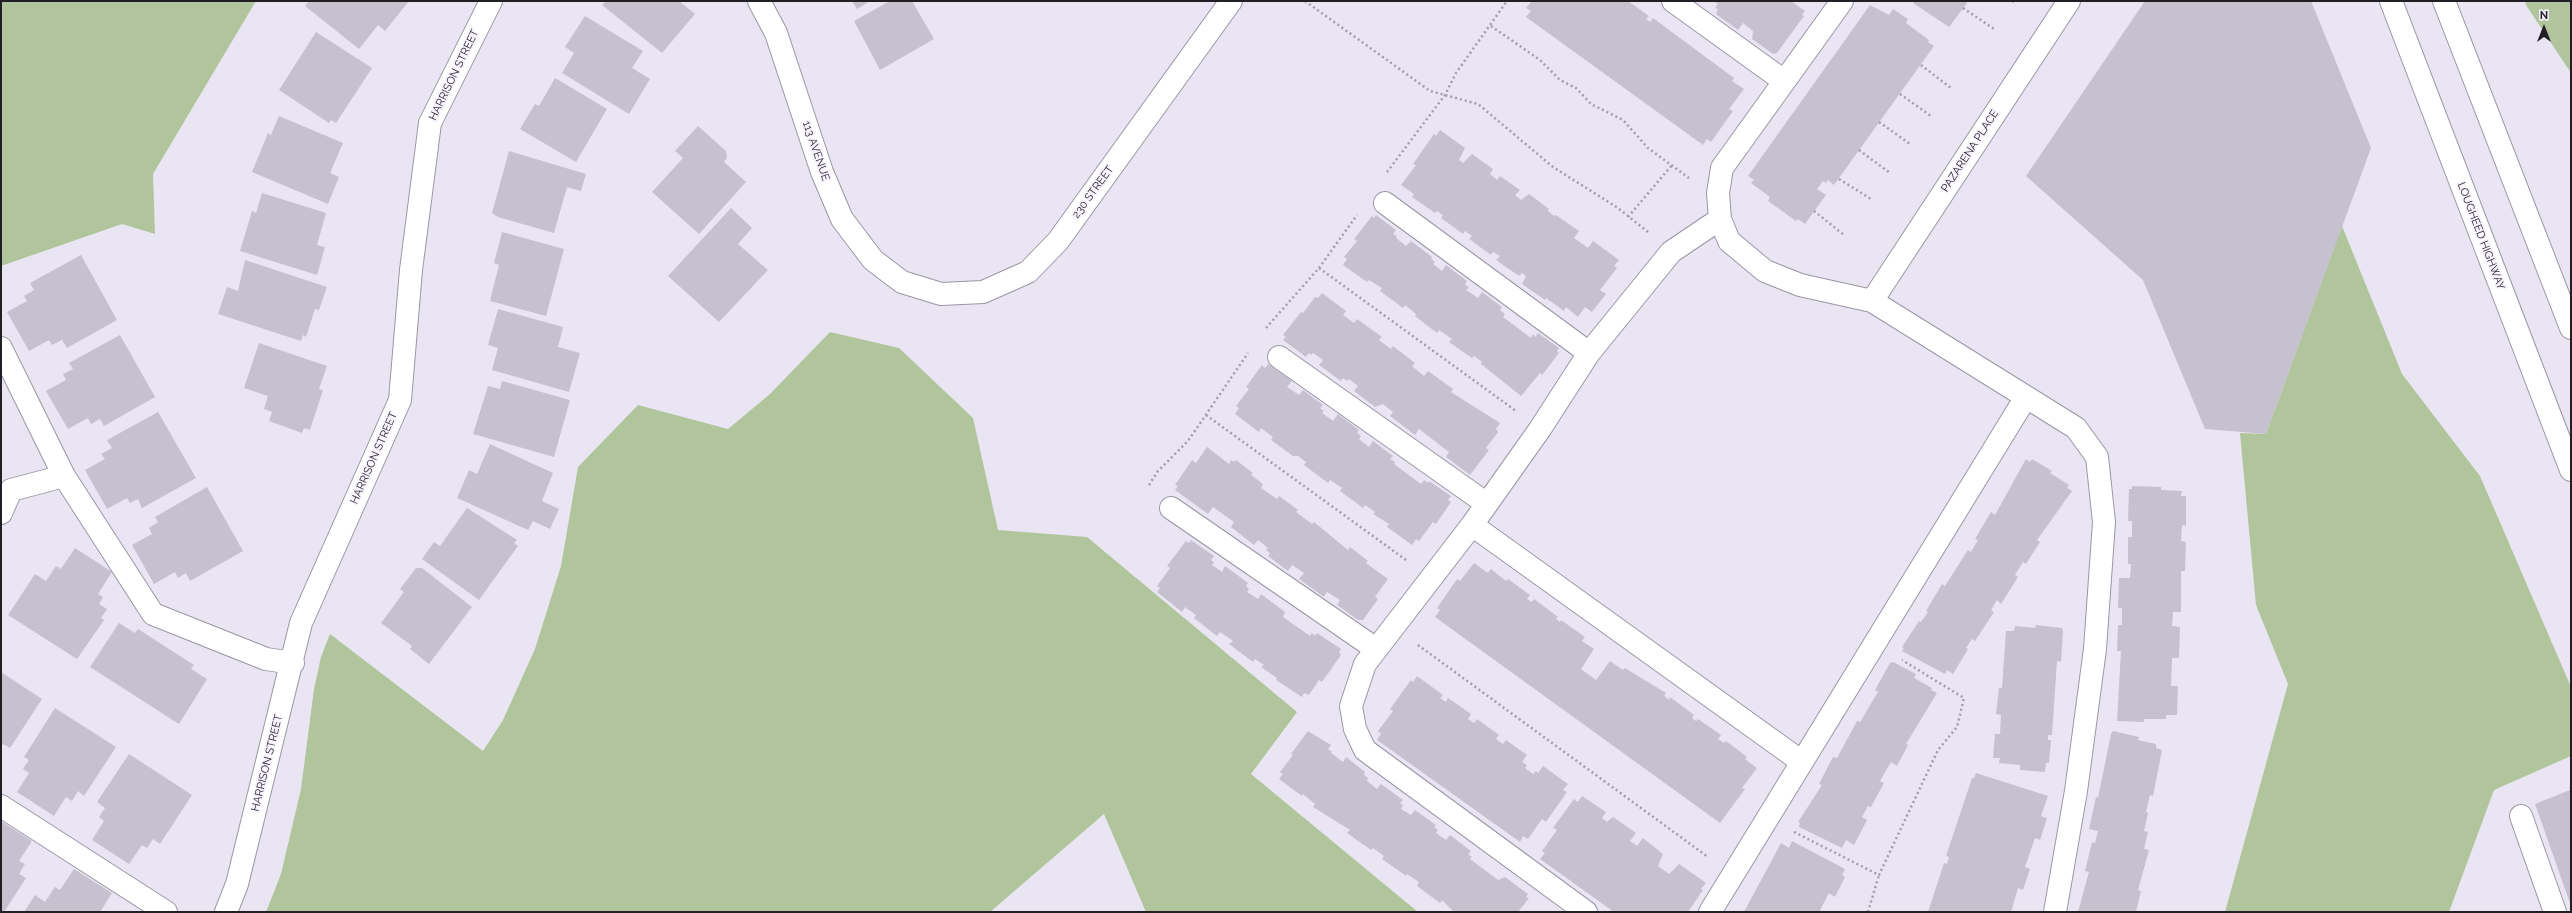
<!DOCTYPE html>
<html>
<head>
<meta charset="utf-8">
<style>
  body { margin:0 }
  #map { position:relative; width:2572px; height:913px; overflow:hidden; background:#eae5f3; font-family:Raleway,sans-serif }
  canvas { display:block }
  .frame { position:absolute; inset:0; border:2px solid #211f25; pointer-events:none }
  .north { position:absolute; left:2524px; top:8px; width:40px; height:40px; -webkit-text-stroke:3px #f7f2fe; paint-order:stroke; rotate:0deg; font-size:11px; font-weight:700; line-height:16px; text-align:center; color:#211f25 }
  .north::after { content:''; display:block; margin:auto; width:14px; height:18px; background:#211f25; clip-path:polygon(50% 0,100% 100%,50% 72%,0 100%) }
</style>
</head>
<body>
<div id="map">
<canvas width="2572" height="913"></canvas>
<div class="frame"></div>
<div class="north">N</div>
</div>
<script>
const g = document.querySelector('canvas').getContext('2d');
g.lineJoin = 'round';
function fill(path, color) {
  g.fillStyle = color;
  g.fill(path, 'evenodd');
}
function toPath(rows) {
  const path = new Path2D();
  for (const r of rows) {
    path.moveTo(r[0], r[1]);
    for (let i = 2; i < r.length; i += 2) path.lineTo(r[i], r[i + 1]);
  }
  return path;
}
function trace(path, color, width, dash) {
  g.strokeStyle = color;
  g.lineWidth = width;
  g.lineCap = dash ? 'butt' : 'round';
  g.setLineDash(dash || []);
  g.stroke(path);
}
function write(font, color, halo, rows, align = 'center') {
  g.font = font + ' Raleway,sans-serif';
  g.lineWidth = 3.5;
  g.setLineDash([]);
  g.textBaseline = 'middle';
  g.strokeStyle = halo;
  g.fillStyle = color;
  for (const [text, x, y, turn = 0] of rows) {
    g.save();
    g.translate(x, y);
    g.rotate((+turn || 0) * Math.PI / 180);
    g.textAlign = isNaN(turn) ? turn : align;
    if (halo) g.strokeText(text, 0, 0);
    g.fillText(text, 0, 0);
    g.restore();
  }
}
const green = toPath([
  [1,1,256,1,153,174,155,234,122,224,1,266],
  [2525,1,2571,1,2571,73,2526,5],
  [2342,226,2402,374,2480,476,2571,687,2571,756,2494,790,2449,912,2225,912,2288,684,2256,605,2240,433,2266,434],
  [830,332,899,348,973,418,998,530,1087,537,1297,712,1251,774,1418,912,1146,912,1104,814,990,912,266,912,281,874,301,789,314,689,321,657,330,634,483,751,503,720,535,649,561,566,578,467,638,405,728,429,770,394]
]);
const building = toPath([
  [309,1,409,1,385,31,378,25,359,49,305,6],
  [606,1,679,1,695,14,662,53,602,5],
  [852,1,870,1,857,9],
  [890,1,912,1,934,39,880,70,854,21],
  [1532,1,1628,1,1649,16,1646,19,1650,22,1653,18,1734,78,1732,81,1744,89,1729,109,1733,111,1711,142,1707,139,1703,145,1526,17,1531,11,1526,8],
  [1713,1,1791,1,1805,11,1802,15,1804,16,1777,53,1773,54,1752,39,1753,31,1743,23,1738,30,1716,14,1718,9,1715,8,1718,4],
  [1914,1,1965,1,1967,3,1949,27,1913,3],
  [2145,1,2311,1,2371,148,2266,434,2205,429,2143,280,2026,176],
  [1870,5,1889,15,1893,9,1908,19,1906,23,1929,40,1928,42,1934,46,1834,185,1828,180,1826,183,1823,181,1817,189,1826,195,1805,224,1798,219,1796,221,1768,201,1770,197,1751,183,1754,180,1748,176],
  [585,16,643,51,632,68,650,79,629,114,562,73,574,53,565,47],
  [316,32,372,68,336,123,331,120,329,123,279,90],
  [555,78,607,109,576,162,520,129,535,104,539,106],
  [279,116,343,143,330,173,339,177,328,204,252,172,268,133,271,135],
  [698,126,726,151,727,158,724,162,746,182,699,234,652,192,683,158,675,151],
  [1440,130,1465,148,1459,160,1463,163,1472,154,1493,169,1490,174,1497,180,1500,176,1520,190,1515,195,1521,200,1529,194,1549,209,1548,211,1554,216,1556,215,1579,231,1574,238,1588,248,1593,241,1619,260,1614,266,1617,268,1600,290,1606,294,1592,312,1585,307,1578,317,1566,307,1564,311,1546,298,1545,300,1522,284,1526,276,1522,273,1519,276,1496,260,1500,256,1493,252,1491,255,1469,239,1472,236,1465,231,1463,234,1441,218,1443,215,1437,211,1435,213,1412,197,1414,194,1401,185,1416,165,1413,164,1434,134,1436,136],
  [509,151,586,174,581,191,567,187,554,233,498,217,492,213],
  [262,193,326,213,317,245,325,247,317,275,240,251,252,211,256,213],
  [731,208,752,228,738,244,768,270,719,322,668,276],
  [1376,215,1396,230,1393,234,1397,236,1396,238,1406,246,1411,241,1432,257,1431,259,1435,262,1433,264,1442,271,1446,265,1467,281,1465,285,1469,287,1466,290,1478,298,1482,292,1502,307,1500,310,1505,314,1503,317,1531,338,1533,334,1535,337,1538,333,1559,348,1557,351,1559,353,1542,375,1540,373,1521,396,1481,364,1482,362,1474,356,1472,358,1449,342,1452,339,1439,330,1437,333,1415,316,1416,314,1405,305,1403,308,1380,291,1382,288,1369,280,1367,282,1343,265,1347,259,1344,257,1357,241,1354,239,1372,216,1374,218],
  [502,232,564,249,546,316,490,301,499,265,494,263],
  [81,255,117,320,67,348,62,340,52,345,49,340,29,351,7,312,27,301,24,296,34,290,30,283],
  [245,260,327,287,319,310,315,309,306,337,303,335,301,341,218,314,227,287,238,291],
  [1322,293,1346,311,1343,315,1354,323,1357,319,1382,337,1379,340,1391,349,1393,346,1415,363,1412,366,1424,376,1428,371,1453,389,1451,392,1500,423,1496,429,1498,432,1486,448,1489,450,1470,475,1446,457,1449,452,1419,429,1415,435,1390,416,1393,412,1383,404,1375,407,1354,391,1358,386,1349,379,1347,381,1343,378,1341,381,1319,365,1323,360,1313,353,1311,355,1309,353,1306,357,1283,340,1286,337,1283,335,1301,312,1303,313,1315,297,1318,298],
  [498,309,563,327,558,347,580,353,569,392,492,370,498,348,488,345],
  [120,335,155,397,104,426,100,419,91,424,88,418,68,429,46,391,66,380,63,374,73,369,69,363],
  [259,343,327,366,319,389,323,390,310,430,304,428,302,433,269,421,272,412,264,409,268,396,244,388],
  [1268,364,1292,381,1287,387,1299,395,1303,390,1323,405,1320,408,1324,411,1322,413,1333,421,1338,414,1359,430,1357,433,1361,436,1359,439,1369,447,1373,441,1393,456,1390,459,1395,462,1394,464,1421,484,1424,480,1428,483,1429,481,1451,496,1448,500,1451,502,1436,524,1433,522,1419,541,1416,539,1412,545,1387,527,1389,524,1373,514,1375,512,1365,505,1363,508,1340,491,1342,488,1330,480,1328,483,1304,465,1306,462,1298,456,1293,456,1271,440,1273,437,1261,428,1259,432,1235,414,1239,408,1236,406,1249,389,1246,387,1262,365,1265,368],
  [502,381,570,400,554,457,473,434,488,386,500,389],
  [158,412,196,478,142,508,138,499,130,503,127,498,107,509,85,470,105,459,101,454,112,448,107,440],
  [490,444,553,473,542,501,559,509,550,529,533,521,528,530,457,498,469,470,477,474],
  [1207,447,1229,464,1231,460,1234,462,1236,460,1253,473,1251,475,1263,484,1261,488,1277,499,1279,496,1298,510,1296,512,1312,524,1314,522,1348,550,1350,547,1368,561,1366,563,1388,579,1375,597,1378,599,1363,620,1358,620,1337,605,1340,600,1327,592,1324,597,1299,579,1304,573,1292,565,1288,571,1268,556,1270,553,1266,550,1268,548,1258,540,1254,545,1231,527,1234,522,1213,507,1208,514,1175,490,1178,486,1175,485,1192,460,1196,463],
  [2026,459,2030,462,2032,459,2052,471,2050,473,2069,485,2067,488,2072,491,2037,540,2040,542,2026,564,2023,562,2015,575,2018,577,2001,604,1997,600,1991,610,1994,612,1975,641,1972,639,1966,648,1968,649,1953,674,1947,670,1945,674,1902,651,1904,648,1902,647,1919,621,1921,622,1928,612,1926,611,1942,584,1945,586,1968,550,1971,552,1978,540,1975,539,1991,512,1995,515],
  [2132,486,2161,487,2161,490,2182,491,2181,496,2186,496,2186,526,2182,525,2181,541,2186,542,2185,571,2181,571,2181,612,2173,612,2172,626,2180,627,2179,658,2172,658,2171,686,2178,686,2177,715,2166,715,2166,719,2144,719,2144,722,2117,721,2121,651,2117,651,2118,625,2122,625,2122,608,2118,608,2119,578,2130,578,2131,564,2128,564,2128,537,2132,537,2132,521,2128,521,2129,489,2132,489],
  [207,487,243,551,190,581,186,573,178,578,175,572,154,584,132,545,152,534,149,528,158,522,155,517],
  [467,508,517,540,514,543,518,546,479,600,422,559,434,542,440,546],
  [1191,540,1214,556,1211,560,1214,562,1212,565,1222,572,1225,566,1248,583,1246,586,1249,589,1247,592,1258,599,1261,594,1285,612,1283,617,1310,636,1312,633,1315,636,1317,633,1341,649,1339,652,1341,655,1322,682,1319,680,1309,695,1304,693,1302,697,1276,680,1277,678,1261,667,1264,665,1255,659,1253,662,1229,644,1233,641,1220,632,1217,636,1194,618,1196,615,1185,607,1182,612,1157,592,1160,588,1157,586,1170,568,1167,566,1186,541,1189,543],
  [75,548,112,572,98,594,103,597,99,604,107,609,101,618,104,620,77,659,8,615,35,574,46,581,56,566,61,569],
  [1474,563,1488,573,1491,569,1506,581,1508,579,1530,595,1527,599,1532,602,1534,599,1558,617,1556,619,1560,622,1561,620,1585,637,1582,641,1594,649,1581,669,1596,680,1610,661,1623,670,1625,668,1666,693,1664,696,1669,700,1670,697,1694,715,1692,718,1696,721,1698,719,1721,735,1718,739,1724,743,1726,741,1747,757,1745,759,1757,768,1742,788,1745,789,1720,823,1435,617,1440,610,1437,608,1457,579,1460,581],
  [416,568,422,568,472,607,429,664,410,649,412,646,381,623,404,592,400,589],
  [119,623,135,633,138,629,194,665,191,669,207,679,179,724,90,667],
  [2036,625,2062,628,2063,631,2061,662,2057,661,2052,735,2048,735,2048,740,2051,740,2049,763,2046,763,2045,772,2020,770,2020,765,1999,763,2000,758,1993,758,1995,734,2000,734,2001,715,1996,714,1999,688,2002,688,2006,631,2014,631,2015,626,2035,628],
  [1893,662,1916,674,1914,678,1932,688,1931,690,1937,693,1906,744,1908,745,1897,766,1891,762,1880,781,1884,783,1871,807,1868,806,1862,817,1867,820,1854,845,1846,840,1842,848,1799,827,1800,823,1798,822,1822,785,1819,784,1833,757,1837,758,1857,721,1860,722,1878,692,1875,690,1890,663],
  [1,672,42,699,10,748,3,744,1,747],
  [1417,676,1443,695,1440,698,1446,702,1448,698,1471,714,1468,719,1474,723,1477,719,1499,735,1496,739,1503,744,1506,740,1527,755,1522,762,1527,765,1525,768,1533,774,1536,771,1538,773,1543,766,1568,784,1563,790,1567,792,1546,822,1542,819,1528,839,1523,836,1520,842,1377,740,1381,734,1378,731,1393,711,1390,709,1411,680,1413,682],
  [55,708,116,747,84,796,78,791,72,801,66,797,54,816,17,792,29,773,23,769,29,760,24,757],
  [1308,731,1331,745,1328,749,1332,752,1331,753,1343,762,1346,757,1365,772,1364,775,1368,778,1367,781,1377,789,1381,784,1403,800,1400,803,1403,805,1401,809,1411,815,1415,810,1436,825,1434,827,1438,830,1436,833,1446,840,1450,835,1471,851,1468,854,1472,857,1470,859,1498,880,1505,877,1528,894,1526,897,1529,898,1518,912,1454,912,1442,900,1440,903,1417,886,1419,882,1407,874,1406,876,1382,859,1384,856,1373,848,1371,850,1347,833,1350,830,1313,807,1315,804,1303,794,1302,796,1279,779,1283,774,1280,772,1293,755,1291,754],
  [2113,731,2139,737,2138,740,2156,744,2156,748,2162,750,2153,796,2150,795,2146,812,2148,813,2144,831,2148,832,2144,849,2149,850,2138,890,2141,891,2136,912,2078,912,2089,872,2085,871,2092,842,2095,843,2098,831,2089,829,2096,797,2098,798,2111,734],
  [129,754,192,795,160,844,153,839,147,848,142,845,129,864,92,840,104,821,99,817,105,808,97,802],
  [1976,773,2048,796,2041,816,2047,818,2040,840,2035,838,2025,867,2030,869,2023,890,2018,888,2011,912,1928,912,1944,863,1947,864,1949,857,1946,856,1972,778,1974,778],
  [2571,786,2571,906,2535,804,2570,790,2569,787],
  [1582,796,1606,812,1602,818,1607,822,1613,817,1636,833,1630,841,1637,846,1643,838,1663,854,1658,866,1669,874,1679,864,1706,883,1701,889,1703,890,1688,912,1614,912,1540,859,1545,853,1542,851,1557,830,1553,828,1574,799,1578,802],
  [1,821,32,841,19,861,25,864,19,874,26,878,4,912,1,912],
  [1792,841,1845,869,1842,875,1845,877,1835,897,1829,893,1820,910,1823,912,1744,912,1781,843,1789,848],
  [74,869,112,893,100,912,24,912,35,895,45,902,55,887,60,890]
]);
const path = toPath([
  [1305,1,1430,91,1478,104,1553,167,1618,208,1648,232],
  [2012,1,2014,2],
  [1963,8,1994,29],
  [1491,26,1540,60,1560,80,1576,88,1591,104,1623,120,1648,148,1689,178],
  [1921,65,1951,88],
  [1900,94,1931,116],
  [1879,122,1910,144],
  [1859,150,1890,173],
  [1387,172,1445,95,1456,73,1507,1],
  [1839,179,1871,199],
  [1814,211,1844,235],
  [1628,217,1672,165],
  [1319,268,1516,411],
  [1266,328,1319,268,1357,215],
  [1206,415,1406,560],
  [1149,485,1158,471,1188,441,1248,353],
  [1418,645,1708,857],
  [1794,832,1879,875,1938,750,1957,727,1964,698,1902,660],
  [1868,912,1879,875]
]);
const minor = toPath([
  [759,1,776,33,822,172,842,219,873,260,902,282,941,294,983,292,1028,272,1058,241,1231,1],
  [1673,1,1784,81],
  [1842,1,1722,168,1718,193,1720,219,1729,241,1765,271,1800,285,1872,301,2076,428,2097,457,2104,522,2095,649,2076,791,2055,912],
  [1385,203,1589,353],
  [1872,301,2069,1],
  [1,348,64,476],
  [1279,357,1487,504],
  [1171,508,1376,649],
  [1,513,11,490,64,476,153,614,266,659,293,663],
  [1472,525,1802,762],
  [1,806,166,912],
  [2521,816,2555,912],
  [226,912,237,884,301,623,400,400,411,270,430,123,491,1],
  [1586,912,1365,750,1355,729,1351,706,1365,664,1472,525,1540,429,1589,353,1671,252,1720,219],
  [1710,912,2026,397]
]);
const major = toPath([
  [2391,1,2571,470],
  [2444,1,2571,328]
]);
const streetNames = [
  ["HARRISON STREET",454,75,-64],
  ["113 AVENUE",816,151,71],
  ["PAZARENA PLACE",1970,151,-57],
  ["230 STREET",1093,192,-54],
  ["LOUGHEED HIGHWAY",2481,236,69],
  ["HARRISON STREET",374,458,-66],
  ["HARRISON STREET",267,763,-76]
];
fill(green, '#b0c59c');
fill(building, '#c6c1ce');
trace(minor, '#9b96a3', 24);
trace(major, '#9b96a3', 24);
trace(path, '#a19da8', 2.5, [2, 3]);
trace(minor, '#fff', 22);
trace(major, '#fff', 22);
write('11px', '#211f25', '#f7f2fe', streetNames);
</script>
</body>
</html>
